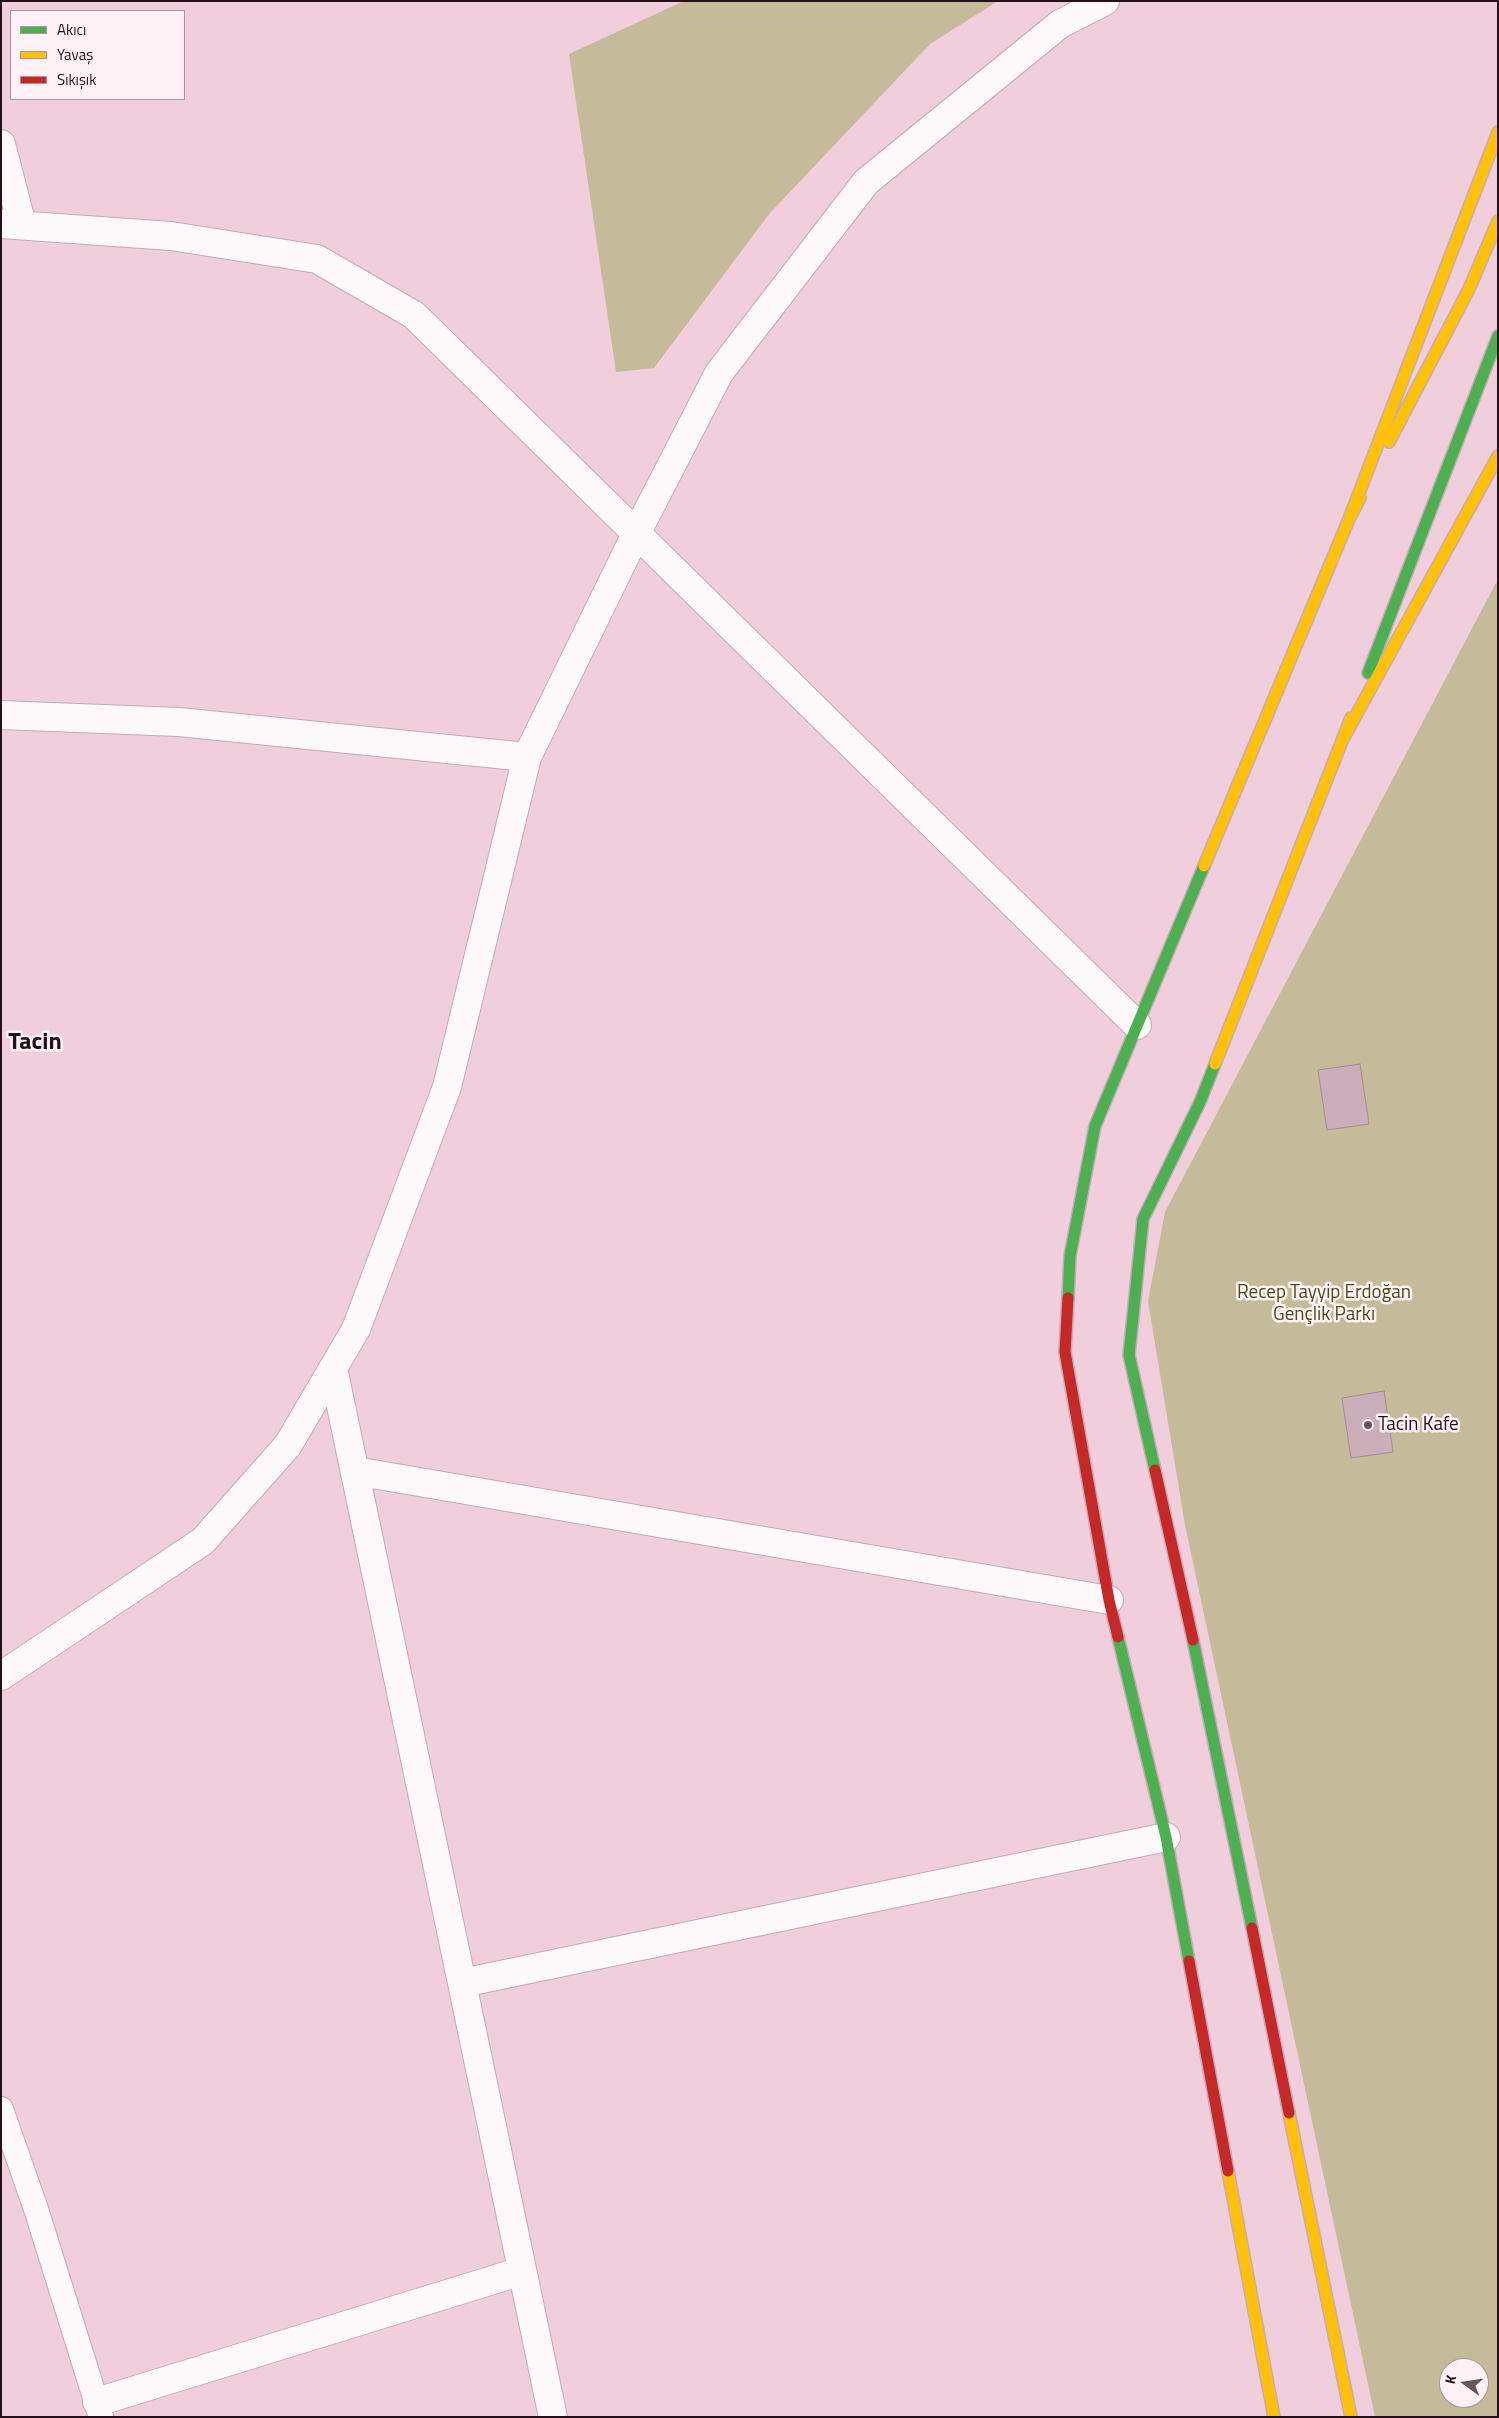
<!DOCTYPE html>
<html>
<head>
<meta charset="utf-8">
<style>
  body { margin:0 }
  #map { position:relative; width:1499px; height:2418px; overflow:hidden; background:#f0cedc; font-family:"Titillium Web",sans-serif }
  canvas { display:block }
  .frame { position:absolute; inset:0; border:2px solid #251019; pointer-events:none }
  .legend { position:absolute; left:10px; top:10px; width:175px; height:90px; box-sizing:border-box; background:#fff1f6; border:1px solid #a8979e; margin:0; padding:6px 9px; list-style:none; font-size:15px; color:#251019 }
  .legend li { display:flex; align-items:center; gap:10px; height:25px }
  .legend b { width:25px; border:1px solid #a8979e }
  .north { position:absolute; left:1439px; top:2358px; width:50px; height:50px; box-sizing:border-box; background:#fff1f6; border:1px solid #a8979e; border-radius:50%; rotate:284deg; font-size:14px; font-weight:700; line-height:20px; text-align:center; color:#251019 }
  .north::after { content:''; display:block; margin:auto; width:18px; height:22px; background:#6c525d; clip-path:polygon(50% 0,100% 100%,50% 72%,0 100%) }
</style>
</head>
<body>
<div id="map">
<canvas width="1499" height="2418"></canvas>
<div class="frame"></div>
<ul class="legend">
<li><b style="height:6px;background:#4caf50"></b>Akıcı</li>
<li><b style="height:6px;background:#ffc107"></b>Yavaş</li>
<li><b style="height:6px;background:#c62828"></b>Sıkışık</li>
</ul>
<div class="north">K</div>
</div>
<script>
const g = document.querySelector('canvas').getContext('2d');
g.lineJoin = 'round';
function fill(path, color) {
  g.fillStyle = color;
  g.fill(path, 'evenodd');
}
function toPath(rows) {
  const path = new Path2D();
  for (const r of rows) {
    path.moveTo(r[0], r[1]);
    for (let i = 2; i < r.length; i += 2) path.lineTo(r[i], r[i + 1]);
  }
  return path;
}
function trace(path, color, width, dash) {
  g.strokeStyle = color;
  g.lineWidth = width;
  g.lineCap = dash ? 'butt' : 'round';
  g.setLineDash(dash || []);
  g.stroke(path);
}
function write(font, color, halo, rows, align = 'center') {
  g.font = font + ' "Titillium Web",sans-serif';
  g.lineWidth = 5;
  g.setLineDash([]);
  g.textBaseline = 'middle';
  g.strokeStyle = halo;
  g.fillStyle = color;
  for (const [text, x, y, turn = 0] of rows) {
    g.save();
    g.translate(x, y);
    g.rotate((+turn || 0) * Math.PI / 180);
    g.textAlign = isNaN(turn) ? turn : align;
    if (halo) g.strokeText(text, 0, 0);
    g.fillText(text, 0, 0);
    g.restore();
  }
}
const green = toPath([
  [684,1,998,1,930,44,769,214,654,368,616,372,569,54],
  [1498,579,1498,2417,1375,2417,1185,1525,1148,1301,1165,1212],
  [1449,2368,1479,2368,1479,2398,1449,2398]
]);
const building = toPath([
  [1360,1064,1369,1124,1327,1130,1318,1070,1360,1064],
  [1384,1391,1393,1452,1351,1458,1342,1398,1384,1391]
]);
const lane = toPath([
  [1,2109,36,2209,101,2417]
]);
const street = toPath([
  [1,144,22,225],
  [1,224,171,236,317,259,414,315,1137,1025],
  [1,715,179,722,527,757],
  [333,1368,553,2417],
  [355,1471,1109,1600],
  [1,1676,203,1541,288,1445,356,1329,447,1087,527,757,637,532,719,373,866,182,1060,24,1105,1],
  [462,1983,1166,1837],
  [97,2402,522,2271]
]);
const fast = toPath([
  [1368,673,1498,336],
  [1068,1298,1070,1256,1095,1126,1204,866],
  [1155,1470,1129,1355,1143,1219,1200,1102,1215,1064],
  [1118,1637,1166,1837,1189,1961],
  [1193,1640,1252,1928]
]);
const slow = toPath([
  [1389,442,1469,289,1498,221],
  [1349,519,1498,132],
  [1343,739,1498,456],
  [1204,866,1349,519,1360,498],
  [1215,1064,1351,718],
  [1289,2113,1351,2417],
  [1228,2171,1274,2417]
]);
const jam = toPath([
  [1068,1298,1065,1352,1109,1600,1118,1637],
  [1155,1470,1193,1640],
  [1252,1928,1289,2113],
  [1189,1961,1228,2171]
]);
const markers = [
  [1368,1425,5,"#6c525d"]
];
const parkNames = [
  ["Recep Tayyip Erdoğan",1324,1293],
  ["Gençlik Parkı",1324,1315]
];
const poiNames = [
  ["Tacin Kafe",1378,1425]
];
const districtNames = [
  ["Tacin",35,1043]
];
fill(green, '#c5ba9a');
fill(building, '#caafba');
trace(building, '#a58c96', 1);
trace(lane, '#c5abb6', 26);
trace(street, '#c5abb6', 30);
trace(fast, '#c5abb6', 14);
trace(slow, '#c5abb6', 14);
trace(jam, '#c5abb6', 14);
trace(lane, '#fdf8fa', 24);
trace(street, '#fdf8fa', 28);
trace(fast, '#4caf50', 11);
trace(slow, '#ffc107', 11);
trace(jam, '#c62828', 11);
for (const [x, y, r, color] of markers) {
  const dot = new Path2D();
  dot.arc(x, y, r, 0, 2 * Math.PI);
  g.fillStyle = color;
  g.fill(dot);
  trace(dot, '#fff1f6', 2);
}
write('19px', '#494e14', '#fff1f6', parkNames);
write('19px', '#251019', '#fff1f6', poiNames, 'left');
write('bold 24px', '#251019', '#fff1f6', districtNames);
</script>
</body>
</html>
